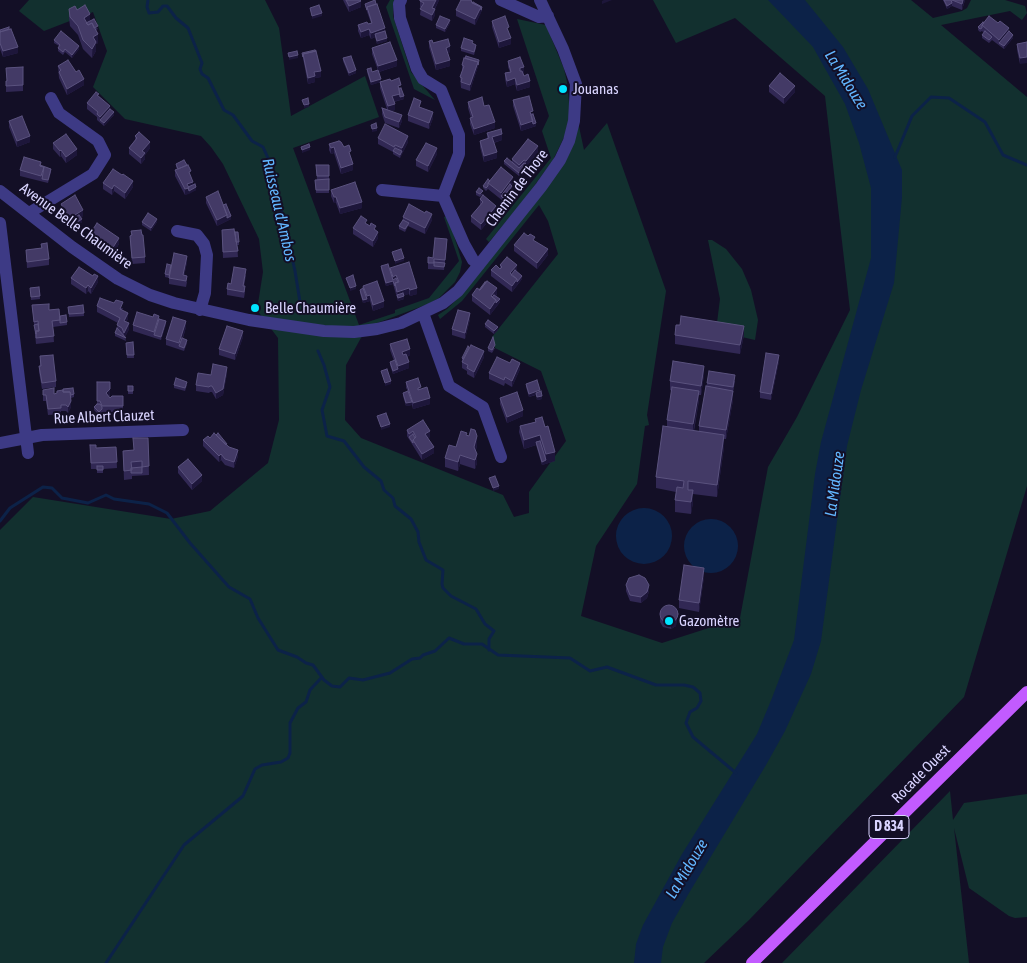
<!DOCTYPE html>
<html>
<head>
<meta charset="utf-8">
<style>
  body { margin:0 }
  canvas { display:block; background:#130f26 }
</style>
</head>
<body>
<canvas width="1027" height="963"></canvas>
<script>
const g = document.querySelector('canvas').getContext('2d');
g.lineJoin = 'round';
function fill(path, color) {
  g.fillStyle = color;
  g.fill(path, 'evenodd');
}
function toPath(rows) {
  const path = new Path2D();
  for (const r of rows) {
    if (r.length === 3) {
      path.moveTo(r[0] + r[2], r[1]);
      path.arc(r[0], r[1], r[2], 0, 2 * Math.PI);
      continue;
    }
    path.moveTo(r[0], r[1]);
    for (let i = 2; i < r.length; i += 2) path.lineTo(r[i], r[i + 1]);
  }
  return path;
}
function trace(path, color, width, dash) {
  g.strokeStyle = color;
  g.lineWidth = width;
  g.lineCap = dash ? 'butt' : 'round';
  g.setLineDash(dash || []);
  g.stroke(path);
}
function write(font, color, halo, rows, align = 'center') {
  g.font = font + ' "Asap Condensed",sans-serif';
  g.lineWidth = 4;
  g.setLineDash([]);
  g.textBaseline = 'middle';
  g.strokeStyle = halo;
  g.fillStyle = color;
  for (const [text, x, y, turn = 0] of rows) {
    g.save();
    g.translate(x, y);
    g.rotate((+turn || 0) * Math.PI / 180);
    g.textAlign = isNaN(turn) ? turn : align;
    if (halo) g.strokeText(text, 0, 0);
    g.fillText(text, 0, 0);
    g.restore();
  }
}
const green = toPath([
  [29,0,265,0,279,28,291,116,365,76,379,117,293,148,359,325,395,313,395,310,429,298,459,261,444,217,448,216,462,262,460,272,455,282,439,298,428,304,377,323,362,336,346,365,345,420,361,438,503,495,514,517,529,513,529,492,566,441,541,371,495,348,492,337,558,254,548,221,539,205,462,301,440,319,438,315,447,309,458,298,557,169,578,122,584,150,607,123,666,291,647,415,649,425,645,426,637,484,596,546,581,616,662,643,740,618,768,467,797,417,850,310,825,96,735,18,676,43,653,0,911,0,933,18,962,11,967,8,971,0,1005,0,1025,6,1027,13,1022,20,1010,11,941,25,1027,97,1027,486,964,697,749,920,704,963,0,963,0,530,33,497,171,519,210,511,268,463,279,420,278,338,257,310,263,272,259,239,223,164,211,147,201,136,125,119,93,87,107,51,93,12,44,31,19,11],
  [390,0,394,0,393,16,411,72,435,100,414,89,386,7],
  [517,19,546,25,564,69,567,82,570,113,565,135,553,160,523,201,489,242,486,239,551,158,542,131,549,116],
  [708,240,712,240,726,249,742,269,751,290,758,320,755,340,716,331,720,299],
  [950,791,953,820,964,803,1027,794,1027,917,1015,918,1009,916,969,888,954,828,969,963,782,963]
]);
const water = toPath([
  [768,0,805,0,843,47,868,89,902,170,902,197,894,283,861,390,847,446,821,641,811,674,785,731,766,765,689,893,672,923,663,947,661,963,634,963,636,944,643,925,682,854,757,734,772,698,794,640,815,474,821,442,871,258,871,188,859,143,845,104,813,47],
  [644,536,28],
  [711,546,27]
]);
const stream = toPath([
  [148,0,147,7,149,13,158,12,163,6,167,6,176,18,188,28,202,63,200,69,202,74,208,78,224,110,233,115,252,141,263,147,272,167,273,179,278,196,295,271,300,302],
  [895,157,912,116,931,97,949,98,985,122,1003,155,1027,165],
  [318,351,324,365,330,387,322,410,327,436,344,441,364,467,381,481,384,490,393,498,395,506,411,519,418,532,419,542,426,560,443,570,442,584,443,588,451,596,476,609,485,624,494,631,489,639,489,650],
  [0,521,10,508,43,487,52,488,62,498,88,503,106,495,114,499,149,504,167,513,190,543,229,587,250,599,258,618,278,650,297,657,306,663,313,665,324,680,332,686,340,687,349,678,363,680,390,673,412,659,420,658,423,655,435,651,449,638,464,644,482,644,498,655,570,658,590,671,607,667,656,685,684,685,693,687,700,693,701,701,697,708,690,712,686,723,693,737,736,773],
  [106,963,184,845,243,796,255,769,262,765,281,762,288,758,290,753,290,723,298,708,306,702,310,690,322,677]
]);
const minor = toPath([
  [401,0,399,4,400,18,417,69,423,79,441,90,459,135,459,154,443,196,464,244,473,260,479,265],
  [501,0,539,17,548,16],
  [382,190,443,196],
  [0,191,72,247,118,279,150,295,174,303,249,320,324,331,354,332,377,329,401,323,443,303,458,291,541,187,560,160,569,141,574,121,576,84,563,49,540,0],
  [29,213,93,174,105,155,98,141,59,113,51,98],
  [0,223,28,453],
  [177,231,197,235,204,244,207,255,205,293,200,310],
  [423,313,449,386,483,407,501,457],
  [0,443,42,435,183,430]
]);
const major = toPath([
  [752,963,1027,692]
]);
const wall = toPath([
  [343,0,360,0,361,7,349,12],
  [420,0,439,0,435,9,435,15,432,21,420,15,421,7,420,7],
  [943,0,965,0,962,10,952,6,947,9],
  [472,3,482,10,475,25,456,16,456,10],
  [365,4,385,31,387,41,377,44,375,37,371,39,369,35,361,38,358,31,358,25,368,24,371,23,365,6],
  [69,9,77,10,90,20,98,29,96,30,98,43,96,44,96,51,92,58,83,49,78,35,70,26,69,18],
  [492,21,509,33,511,44,499,48,492,27],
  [450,23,445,32,436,28,436,25],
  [984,23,998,23,1009,31,1013,38,1004,49,992,40,989,43,982,38,982,35,984,33,982,31,980,32,978,30,978,27],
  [0,30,18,53,3,57,0,49],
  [54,40,79,49,72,58,65,52,63,55,58,51,58,48,59,46,54,43],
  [429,41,450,52,448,53,450,66,436,70,429,47],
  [1027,42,1020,64,1017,50,1017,44],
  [473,44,476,48,474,55,461,51,461,48],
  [372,48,397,66,379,72,381,82,391,81,401,88,404,99,394,102,395,110,391,111,402,121,399,128,385,123,382,114,382,108,387,109,380,88,380,82,371,85,367,72,367,69,372,72,378,70,372,54],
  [302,53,321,77,315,78,315,82,308,84],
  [343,58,356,73,349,76,343,61],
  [508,61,524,73,523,73,524,76,530,87,517,91,515,84,507,87,505,79,505,73,510,72,508,67],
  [479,63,470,91,461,88,460,77,462,71,462,65],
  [58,66,84,85,67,95,59,78],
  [23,67,23,91,6,92,6,81,7,81,6,68],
  [769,86,795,92,784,104,769,92],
  [99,97,110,109,114,115,104,126,97,120,97,117,87,109,87,103],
  [513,100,533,114,536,126,521,131,513,106],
  [468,102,484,106,495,128,474,135,470,124,470,118,471,118,468,108],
  [421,107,433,118,429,129,408,121,408,115],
  [9,121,30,142,17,147,9,127],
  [487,133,502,140,494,143,497,158,484,162,480,147,480,141,487,139],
  [135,136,150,148,145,155,145,159,141,164,129,154,129,148,135,140],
  [378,138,408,142,400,158,393,154,393,152,378,144],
  [53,143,77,155,66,163,61,156,60,157,53,149],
  [329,144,343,147,351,157,353,170,341,174,334,153,331,154,329,150],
  [538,152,519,176,504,164,504,161,512,162,512,159],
  [437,154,428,172,416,166,416,160],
  [176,164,191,177,193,185,196,190,185,195,175,176,175,170,177,169,176,167],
  [41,165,51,172,48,183,20,176,20,170],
  [316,165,329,165,329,193,316,193,315,180,317,180],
  [490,181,513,183,512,185,512,189,503,201,488,189,486,191,483,188,483,186],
  [103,183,133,187,125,199,114,191,112,195,103,189],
  [331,190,362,208,340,214,336,203,334,203,331,196],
  [476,192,483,194,480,197,476,195],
  [206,197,223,205,231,219,217,226,206,203],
  [480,199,496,212,481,230,471,222,471,216,480,205],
  [61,204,83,216,81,217,82,222,73,228,61,210],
  [403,217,432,220,425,234,408,226,405,232,399,229,399,226,403,220],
  [142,222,157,222,151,231,142,225],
  [367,224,376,230,378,238,373,247,353,234,353,228],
  [222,230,235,232,239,242,239,245,237,245,238,257,223,258],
  [131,231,145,257,145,263,132,264,130,242,130,236,131,236],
  [90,234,119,244,112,255,90,240],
  [535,242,548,255,537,269,514,251,514,245],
  [41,244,49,259,49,265,27,268,26,250,41,248],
  [447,245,444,270,428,269,428,257,433,258],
  [187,262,184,276,187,282,186,287,169,284,169,278,165,277,165,274,171,265],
  [500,265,517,271,516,271,522,279,512,292,491,276,491,270,500,268],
  [381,266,390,271,390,268,417,294,410,296,409,294,404,295,404,299,398,301,393,284,386,286,381,269],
  [246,275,244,286,245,292,244,298,227,295,227,289,231,284],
  [93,276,98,282,91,294,88,291,86,294,71,284,71,278],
  [363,286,384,307,373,311,370,301,363,303,360,293,360,290,363,288],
  [39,287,40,299,31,300,30,288],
  [479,290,497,294,496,296,500,302,490,315,472,301,472,295],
  [32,305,49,310,60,316,67,322,67,325,53,327,54,342,36,344],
  [83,305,84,316,69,317,68,307],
  [97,306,123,308,122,310,128,319,126,322,129,329,125,337,126,341,115,336,115,333,117,328,118,323,97,312],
  [159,319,166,324,161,340,133,331,133,325],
  [470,319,465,339,452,335,452,329],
  [485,324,498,330,494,334,485,327],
  [186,327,183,338,187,343,184,351,166,345,166,339],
  [675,335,744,335,740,354,675,344],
  [243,337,235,360,219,355,219,349],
  [133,342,134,358,127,358,126,343],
  [390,344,410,355,407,357,409,368,393,374,390,365,390,362,394,361,390,350],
  [488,348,495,348,492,353,488,351],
  [40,356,56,381,56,387,42,389,39,372,39,366,40,366],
  [484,357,474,378,467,374,467,371,462,368,462,358],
  [779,361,771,400,760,398,760,392],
  [520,369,512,387,505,383,504,386,489,379,489,373],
  [227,373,223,395,216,399,212,392,210,392,209,393,196,391,196,385,211,375],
  [704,375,701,395,699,395,699,400,694,431,699,431,699,426,707,383,735,381,733,393,733,400,726,439,724,439,724,447,717,497,693,494,693,502,691,514,675,512,675,500,676,492,656,488,656,477,667,427,667,420,672,391,670,390,670,381],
  [97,382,110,395,109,397,110,398,123,396,123,412,102,412,99,415,94,410,94,407,97,404],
  [406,382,421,389,430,404,413,409,412,405,406,406,403,396,403,393,408,391,406,388],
  [526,384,542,399,537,400,536,395,529,397,526,387],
  [174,385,187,385,185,391,174,388],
  [128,386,133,386,133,394,128,394],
  [43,390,54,394,74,394,74,397,71,398,71,407,68,413,66,411,61,411,61,414,48,415,46,401,43,401],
  [500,398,523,416,507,423,500,404],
  [535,419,555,461,542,465,536,445,524,449,519,432,520,426,535,422],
  [407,430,430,437,428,438,434,453,422,460,407,436],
  [467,435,477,445,476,450,477,463,475,469,460,464,458,471,445,467,445,458],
  [148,438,149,475,132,476,132,479,124,480,123,451,134,450],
  [210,438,227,446,238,456,234,468,225,465,221,460,219,462,203,446,203,440],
  [90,445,96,448,116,447,117,468,103,469,103,473,97,473,97,469,91,469],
  [178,467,202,481,192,490,178,473],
  [704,577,699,612,679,608,679,600],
  [626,585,649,591,647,598,641,603,630,601,626,591],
  [660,616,677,617,676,626,671,629,663,627,660,622]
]);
const shadedWall = toPath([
  [436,0,439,0,432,14,432,8],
  [604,0,612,0,602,4,602,1],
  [963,0,965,0,962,10,962,4],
  [361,1,361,7,349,12,349,6],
  [952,3,952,6,947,9,947,6],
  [481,7,481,13,475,25,475,19],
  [435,9,435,15,432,21,432,15],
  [322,13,322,16,312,19,312,16],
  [90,14,90,23,84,24,84,18],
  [450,20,450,23,445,32,445,29],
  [385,28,385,34,375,34,375,37,371,39,371,33],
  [1009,28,1009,34,999,43,999,40],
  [369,29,369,35,361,38,361,32],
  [98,34,98,43,96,44,96,51,92,58,93,37],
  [1013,35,1013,38,1004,49,1004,46],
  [387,38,387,41,377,44,377,41],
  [511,38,511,44,499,48,499,42],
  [79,46,79,49,72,58,72,55],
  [450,46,450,52,446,54,446,48],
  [18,47,18,53,3,57,3,51],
  [298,55,298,58,289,60,289,57],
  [1027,57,1027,63,1020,64,1020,58],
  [397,60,397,66,378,72,378,66],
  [450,60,450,66,436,70,436,64],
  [479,60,479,63,470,91,470,85,478,62],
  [524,67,524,73,520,74,520,68],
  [356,70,356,73,349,76,349,73],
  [321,71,321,77,315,78,315,82,308,84,308,78,314,72],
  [515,78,515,84,507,87,507,81],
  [84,79,84,85,67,95,67,89],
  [381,79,381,82,371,85,371,82],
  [530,81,530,87,517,91,517,85],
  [795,86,795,92,784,104,784,98],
  [400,94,404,96,404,99,392,102,392,96],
  [309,104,309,107,304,108,304,105],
  [395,104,395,110,388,112,388,106],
  [110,106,110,112,100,120,100,117],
  [114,112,114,115,104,126,104,123],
  [433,112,433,118,429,129,429,123],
  [402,115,402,121,399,128,399,122],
  [533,121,536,123,536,126,521,131,521,125],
  [495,122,495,128,474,135,474,129],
  [377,128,377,131,372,132,372,129],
  [502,134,502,140,492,143,492,137],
  [30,136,30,142,17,147,17,141],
  [408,136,408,142,400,158,402,148],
  [150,142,150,148,145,155,145,159,141,164,141,158,142,151],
  [538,146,538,152,519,176,519,173,526,164,526,161],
  [310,147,310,150,302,153,302,150],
  [334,147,334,153,331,154,331,148],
  [437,148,437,154,428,172,428,166],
  [77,149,77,155,66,163,66,157],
  [61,150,61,156,60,157,60,151],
  [497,152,497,158,484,162,484,156],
  [353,164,353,170,341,174,341,168],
  [513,177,513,183,502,197,501,196,501,199,501,193],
  [133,181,133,187,125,199,125,193],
  [193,182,193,188,189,190,189,194,185,195,185,189,187,184],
  [114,185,114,191,112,195,112,189],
  [512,186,512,189,503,201,503,198],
  [196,187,196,190,189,194,189,191],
  [334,197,336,197,336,203,334,203],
  [362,202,362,208,340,214,340,208],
  [496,206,496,212,481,230,481,224],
  [83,210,83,216,72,223,70,221,70,218],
  [432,214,432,220,425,234,425,228],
  [227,215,231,216,231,219,217,226,217,220],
  [82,219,82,222,73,228,73,225],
  [157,219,157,222,151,231,151,228],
  [378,232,378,238,373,247,373,241],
  [119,238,119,244,112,255,112,249],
  [548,249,548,255,537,269,537,263],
  [187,256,187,262,183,281,183,275],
  [404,258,404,261,395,264,395,261],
  [517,265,517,271,511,278,510,273],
  [396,275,396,281,393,281,393,284,386,286,386,283,393,281,393,277],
  [98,276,98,282,91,294,91,288],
  [522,276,522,279,512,292,512,286,517,279],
  [88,285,88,291,86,294,86,288],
  [356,286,356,289,350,291,350,288],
  [409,288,409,294,398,297,397,292],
  [417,288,417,294,410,296,410,290],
  [497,288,497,294,492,300,491,296],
  [370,295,370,301,363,303,363,300,367,299,367,296],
  [404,296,404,299,398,301,398,298],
  [500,299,500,302,490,315,490,309,496,300],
  [384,301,384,307,373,311,373,305],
  [128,313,128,319,124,327,124,321],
  [470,313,470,319,465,339,465,333],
  [166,321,166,324,161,340,161,337],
  [186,321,186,327,180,346,179,346,179,343],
  [129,323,129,329,124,339,124,333],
  [744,326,744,335,740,354,740,345],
  [498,327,498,330,494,334,494,331],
  [243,331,243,337,235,360,235,354],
  [410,349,410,355,402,358,402,352],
  [484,351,484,357,474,378,474,372],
  [779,355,779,361,771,400,771,394],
  [409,362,409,368,393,374,393,371,398,369,398,366],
  [520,363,520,369,512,387,512,381],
  [704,366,704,375,701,395,701,386],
  [227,367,227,373,223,395,216,399,216,393],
  [391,381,391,384,385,386,385,383],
  [110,389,110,395,106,399,106,393],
  [540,390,540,393,529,397,529,394],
  [699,391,699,400,693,433,693,424],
  [733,391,733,400,726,439,726,430],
  [542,396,542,399,537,400,537,397],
  [430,398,430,404,413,409,413,403],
  [71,401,71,407,68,413,68,407],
  [412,402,412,405,406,406,406,403],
  [523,410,523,416,507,423,507,417],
  [390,424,390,427,381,430,381,427],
  [430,431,430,437,425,440,425,434],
  [540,435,540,444,536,442,536,445,524,449,524,440],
  [724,435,724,447,717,497,717,485],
  [477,436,477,445,474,456,474,447],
  [434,447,434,453,422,460,422,454],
  [238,450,238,456,234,468,234,462],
  [555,452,555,461,542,465,542,462,546,460,546,454],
  [221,454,221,460,219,462,219,456],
  [477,454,477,463,475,469,475,460],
  [460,455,460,464,458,471,458,462],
  [202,475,202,481,192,490,192,484],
  [499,486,499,489,493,491,493,488],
  [693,490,693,502,691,514,691,502],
  [704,568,704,577,699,612,699,603],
  [649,585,649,591,647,598,641,603,641,597],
  [677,611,676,626,671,629,671,623]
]);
const building = toPath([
  [346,0,360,0,361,1,349,6,346,0],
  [375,0,376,4,367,7,367,10,365,4,375,0],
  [420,0,436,0,432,8,435,9,432,15,420,9,424,3,420,1,420,0],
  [461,0,470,0,472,1,471,2,481,7,475,19,456,10,461,0],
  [944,0,951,0,952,3,947,6,944,0],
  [952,0,963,0,962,4,952,0],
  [473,2,482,7,481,10,481,7,472,3,473,2],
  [377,4,385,28,371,33,369,29,361,32,358,25,367,22,368,24,372,23,367,7,377,4],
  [85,5,90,14,84,18,88,25,92,23,98,34,93,37,96,42,92,49,83,40,78,26,70,17,69,9,75,6,77,10,85,5],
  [319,5,322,13,312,16,310,8,319,5],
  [440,16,450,20,445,29,436,25,440,16],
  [505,16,509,27,507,28,511,38,499,42,492,21,505,16],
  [989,16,998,23,1000,21,1009,28,999,40,982,25,989,16],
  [94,19,98,26,94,28,92,23,88,25,86,23,94,19],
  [983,22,984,23,982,25,982,28,980,29,978,27,983,22],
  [9,27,9,29,0,32,0,30,9,27],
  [11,29,18,47,3,51,0,43,0,32,11,29],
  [61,31,79,46,72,55,65,49,63,52,58,48,60,45,54,40,61,31],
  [385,31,387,38,377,41,375,34,385,31],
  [985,31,992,37,989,40,982,35,985,31],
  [1009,31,1013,35,1004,46,999,43,1009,31],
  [464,38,473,41,472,43,476,45,474,52,461,48,464,38],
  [448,39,450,46,446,48,450,60,436,64,429,41,432,40,433,43,448,39],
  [390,42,397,60,378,66,372,48,390,42],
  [1027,42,1027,57,1020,58,1017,44,1027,42],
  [315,50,316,51,303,54,303,57,302,53,315,50],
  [297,51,298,55,289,57,288,53,297,51],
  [316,51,321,71,314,72,315,76,308,78,303,54,316,51],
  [351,56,356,70,349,73,343,58,351,56],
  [466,56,479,60,478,65,478,62,465,58,466,56],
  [520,57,524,67,520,68,520,71,522,71,524,76,528,74,530,81,517,85,515,78,507,81,505,73,511,72,508,61,520,57],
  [464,58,478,62,470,85,461,82,462,78,460,77,464,66,462,65,464,58],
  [68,60,76,72,79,70,84,79,67,89,59,72,61,70,58,66,68,60],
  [23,67,23,85,6,86,6,81,7,81,6,68,23,67],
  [371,68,372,72,378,70,381,79,371,82,367,69,371,68],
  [780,73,795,86,784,98,769,86,780,73],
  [399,78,401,85,398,86,400,94,392,96,395,104,388,106,380,82,390,79,391,81,399,78],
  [401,88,404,96,400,97,399,89,401,88],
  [96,92,99,94,97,95,110,106,100,117,97,114,98,112,87,103,96,92],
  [529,96,533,111,530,112,533,121,521,125,513,100,529,96],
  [482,97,484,106,489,105,495,122,474,129,470,118,473,117,468,102,482,97],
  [308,98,309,104,304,105,302,100,308,98],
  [414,98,421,101,419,107,433,112,429,123,408,115,414,98],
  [382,108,402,115,399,122,385,117,382,108],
  [110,109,114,112,104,123,100,120,110,109],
  [533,114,536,123,533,124,531,115,533,114],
  [22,116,30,136,17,141,9,121,22,116],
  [376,123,377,128,372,129,371,125,376,123],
  [385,124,408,136,402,148,395,145,394,147,378,138,385,124],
  [501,129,502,134,492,137,497,152,484,156,480,141,489,138,487,133,501,129],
  [139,132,150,142,142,151,145,153,141,158,129,148,137,138,135,136,139,132],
  [66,134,77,149,66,157,61,150,60,151,53,143,66,134],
  [528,139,538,146,526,161,524,160,519,165,512,159,528,139],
  [339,141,341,142,344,147,349,145,351,151,349,152,353,164,341,168,334,147,331,148,329,144,339,141],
  [426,143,437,148,428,166,416,160,426,143],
  [309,144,310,147,302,150,301,147,309,144],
  [395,148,402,151,400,155,393,151,395,148],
  [24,157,41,162,40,166,44,167,41,176,20,170,24,157],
  [507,158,519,168,524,163,526,164,519,173,504,161,507,158],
  [184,160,187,165,178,169,176,164,184,160],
  [40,165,51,169,48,180,42,179,44,167,40,166,40,165],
  [188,165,191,171,189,172,193,182,187,184,189,188,185,189,175,170,188,165],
  [316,165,329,165,329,176,317,176,316,165],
  [501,167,513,177,501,193,488,183,501,167],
  [113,169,122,175,123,174,133,181,125,193,114,185,112,189,103,183,113,169],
  [329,179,329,190,316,190,315,180,329,179],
  [488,179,490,181,488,183,488,186,486,188,483,186,488,179],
  [355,182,362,202,340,208,336,197,334,197,331,190,355,182],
  [195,184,196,187,189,191,188,187,195,184],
  [510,184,512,186,503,198,501,196,510,184],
  [479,188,483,191,480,194,476,192,479,188],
  [218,191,227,215,217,220,206,197,218,191],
  [75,195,83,210,70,218,61,204,75,195],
  [483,195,496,206,481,224,471,216,483,202,480,199,483,195],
  [226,204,231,216,227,218,227,215,223,205,226,204],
  [409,204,425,213,426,211,432,214,425,228,403,217,409,204],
  [148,213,157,219,151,228,142,222,148,213],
  [79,215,82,219,73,225,70,221,79,215],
  [361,216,367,220,365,223,370,226,371,223,376,226,374,229,378,232,373,241,353,228,361,216],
  [403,220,409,223,405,229,399,226,403,220],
  [97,223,119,238,112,249,90,234,97,223],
  [234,229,238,251,223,252,222,230,234,229],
  [141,230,142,235,143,235,145,257,132,258,130,236,132,235,131,231,141,230],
  [235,232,238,232,239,242,236,242,235,232],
  [524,233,528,236,530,234,535,237,533,240,548,249,537,263,514,245,524,233],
  [435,238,447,239,445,260,434,259,434,263,428,263,428,257,433,258,435,238],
  [47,243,49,259,27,262,26,250,42,248,41,244,47,243],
  [401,249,404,258,395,261,392,252,401,249],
  [174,253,187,256,183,275,187,276,186,281,169,278,174,253],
  [507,257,517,265,510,273,517,279,512,286,491,270,496,265,500,269,502,267,500,265,507,257],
  [409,262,417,288,410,290,409,288,397,292,395,283,399,282,396,275,393,277,390,268,409,262],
  [434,262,445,263,444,267,434,266,434,262],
  [167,264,171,265,169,275,165,274,167,264],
  [388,264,393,280,396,278,398,282,395,283,395,286,393,281,386,283,381,266,388,264],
  [79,267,93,276,94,274,98,276,91,288,88,285,86,288,71,278,79,267],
  [234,267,246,269,243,286,245,286,244,292,227,289,228,283,231,284,234,267],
  [515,270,522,276,517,282,517,279,511,275,515,270],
  [353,275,356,286,350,288,346,278,353,275],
  [377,281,384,301,373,305,370,295,367,296,363,286,377,281],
  [487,281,497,288,491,296,496,300,490,309,472,295,477,288,480,290,487,281],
  [485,282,486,282,480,290,479,290,485,282],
  [39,287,40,296,31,297,30,288,39,287],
  [363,288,367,299,363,300,360,290,363,288],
  [403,293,404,296,398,298,397,295,403,293],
  [494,295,500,299,496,303,496,300,492,297,494,295],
  [100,298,114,303,116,300,123,302,120,309,128,313,124,321,129,323,124,333,122,328,117,325,120,318,97,306,100,298],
  [49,304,49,310,59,309,60,320,52,321,54,336,36,338,36,331,39,331,38,321,34,322,32,305,49,304],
  [83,305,84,313,69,314,68,307,83,305],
  [458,310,470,313,465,333,452,329,458,310],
  [137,312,153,317,154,314,159,316,154,332,133,325,137,312],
  [66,315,67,322,60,323,60,316,66,315],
  [681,316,744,326,740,345,675,335,676,325,680,325,681,316],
  [173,317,186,321,179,343,166,339,173,317],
  [159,319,166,321,161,337,154,335,159,319],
  [488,320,498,327,494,331,485,324,488,320],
  [38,324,39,331,36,331,36,334,34,325,38,324],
  [227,326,243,331,235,354,219,349,227,326],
  [117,328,126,338,115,333,117,328],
  [493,337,495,345,492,350,488,348,493,337],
  [182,338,187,340,184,348,179,346,182,338],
  [407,339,410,349,402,352,403,355,406,354,409,362,398,366,390,344,407,339],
  [133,342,134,355,127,355,126,343,133,342],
  [471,345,484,351,474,372,467,368,468,365,462,362,471,345],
  [468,346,469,347,463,359,462,358,468,346],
  [766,353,779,355,771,394,760,392,766,353],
  [53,355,56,381,42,383,39,366,41,366,40,356,53,355],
  [497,357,510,363,512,359,520,363,512,381,505,377,504,380,489,373,497,357],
  [395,360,398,369,393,371,390,362,395,360],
  [673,361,704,366,701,386,670,381,673,361],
  [213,364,227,367,223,389,216,393,212,386,210,386,209,387,196,385,198,373,211,375,213,364],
  [387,369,391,381,385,383,381,371,387,369],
  [709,371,735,375,733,387,707,383,709,371],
  [176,378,187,382,185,388,174,385,176,378],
  [418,378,421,387,418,388,418,390,427,387,430,398,413,403,406,382,418,378],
  [537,380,540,390,529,394,526,384,537,380],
  [97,382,110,382,110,389,106,393,110,398,112,396,123,396,123,406,102,406,100,401,97,401,97,382],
  [128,386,133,386,133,391,128,391,128,386],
  [706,386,733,391,726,430,699,426,706,386],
  [672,387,699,391,693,424,667,420,672,387],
  [54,388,54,394,57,393,57,391,63,390,63,392,70,392,71,401,68,407,66,405,61,405,61,408,48,409,46,395,43,395,43,390,54,388],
  [73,388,74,394,71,395,70,392,63,392,63,389,73,388],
  [408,391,412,402,406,403,403,393,408,391],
  [541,391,542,396,537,397,536,393,541,391],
  [517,392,523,410,507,417,500,398,517,392],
  [97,404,100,404,102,407,102,409,99,412,94,407,97,404],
  [386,413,390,424,381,427,377,416,386,413],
  [542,417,545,427,548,426,555,452,546,454,540,435,524,440,520,426,536,422,535,419,542,417],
  [423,420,430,431,425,434,434,447,422,454,413,440,416,437,413,431,409,434,407,430,423,420],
  [663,426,724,435,717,485,688,481,688,490,693,490,691,502,675,500,677,487,683,488,684,481,656,477,663,426],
  [471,429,475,430,477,436,474,447,477,454,475,460,460,455,458,462,445,458,449,445,456,447,461,431,467,433,466,435,469,436,471,429],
  [214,433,229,447,238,450,234,462,225,459,221,454,219,456,203,440,208,436,210,438,214,433],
  [218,433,227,444,226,445,216,435,218,433],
  [413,434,415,438,413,440,413,443,409,437,413,434],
  [133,438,148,438,149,466,142,467,142,461,131,462,132,470,124,471,123,451,134,450,133,438],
  [540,441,546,460,542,462,536,442,540,441],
  [90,445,96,445,96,448,116,447,117,462,91,463,90,445],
  [188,459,202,475,192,484,178,467,188,459],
  [97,466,103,466,103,470,97,470,97,466],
  [142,467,142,473,131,473,131,468,142,467],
  [495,476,499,486,493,488,489,478,495,476],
  [684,565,704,568,699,603,679,600,684,565],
  [639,575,645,578,649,585,647,592,641,597,630,595,626,585,629,578,639,575],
  [669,614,9]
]);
const markers = [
  [563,89,5,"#00e5ff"],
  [255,308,5,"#00e5ff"],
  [669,621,5,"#00e5ff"]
];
const shields = [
  [889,827,40]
];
const shieldNames = [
  ["D 834",889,827]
];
const poiNames = [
  ["Jouanas",573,89],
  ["Belle Chaumière",265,308],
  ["Gazomètre",679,621]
];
const streetNames = [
  ["Chemin de Thore",517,188,-53],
  ["Avenue Belle Chaumière",76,226,36],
  ["Rue Albert Clauzet",104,417,-2],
  ["Rocade Ouest",921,774,-45]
];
const waterNames = [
  ["La Midouze",846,80,58],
  ["Ruisseau d'Ambos",279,210,77],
  ["La Midouze",835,484,-82],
  ["La Midouze",687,869,-59]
];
fill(green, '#12302f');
fill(water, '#0c2248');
trace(stream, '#0c2248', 3);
trace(minor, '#3d3a85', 12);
trace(major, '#c25bff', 12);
fill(wall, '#312854');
fill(shadedWall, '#1d163a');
fill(building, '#433a66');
trace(building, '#5a527e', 1);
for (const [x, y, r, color] of markers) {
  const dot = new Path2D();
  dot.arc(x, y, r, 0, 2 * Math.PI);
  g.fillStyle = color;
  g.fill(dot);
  trace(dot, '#130f26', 2);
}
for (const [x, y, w] of shields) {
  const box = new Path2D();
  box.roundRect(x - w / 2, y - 11.5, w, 23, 4);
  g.fillStyle = '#130f26';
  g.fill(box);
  trace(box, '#d9d4ff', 1);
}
write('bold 14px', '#d9d4ff', null, shieldNames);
write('15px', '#d9d4ff', '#130f26', poiNames, 'left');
write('15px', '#d9d4ff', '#130f26', streetNames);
write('italic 16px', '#62b6ff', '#130f26', waterNames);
</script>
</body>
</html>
